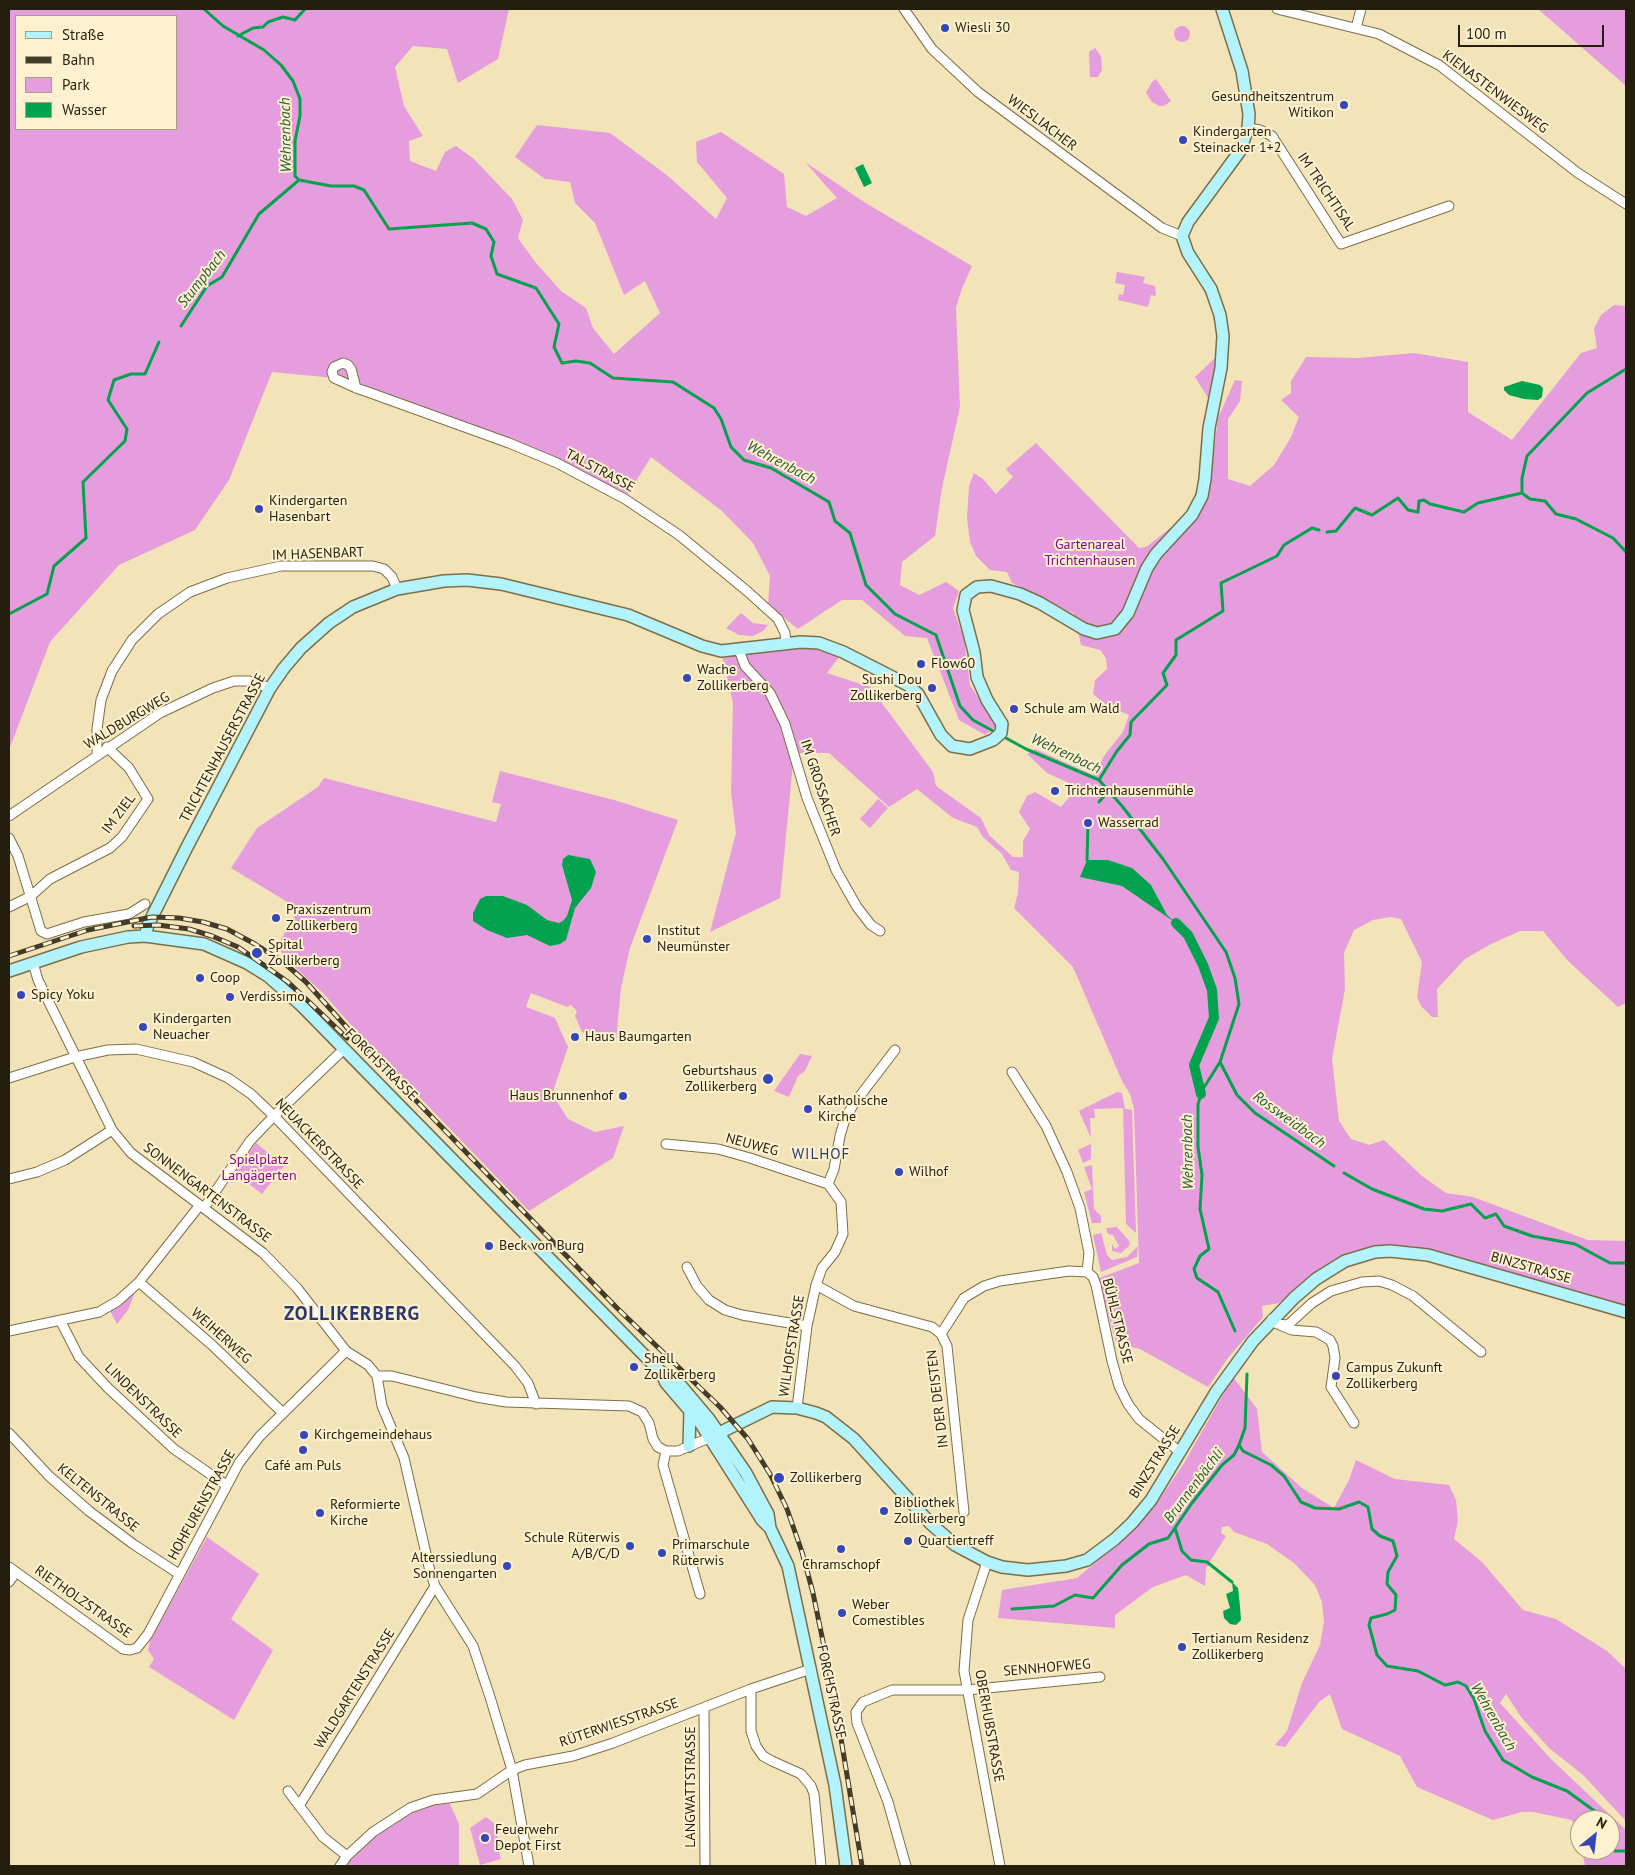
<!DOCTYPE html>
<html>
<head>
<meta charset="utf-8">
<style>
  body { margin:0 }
  #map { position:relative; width:1635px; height:1875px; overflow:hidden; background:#f3e3b9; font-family:"PT Sans",sans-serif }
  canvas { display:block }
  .frame { position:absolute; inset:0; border:10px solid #241e0e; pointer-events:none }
  .legend { position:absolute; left:15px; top:15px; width:162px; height:115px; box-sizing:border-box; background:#fdf1cf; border:1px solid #a69d82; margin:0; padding:6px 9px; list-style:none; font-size:15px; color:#241e0e }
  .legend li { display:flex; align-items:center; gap:10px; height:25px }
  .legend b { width:25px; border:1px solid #a69d82 }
  .north { position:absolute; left:1570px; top:1810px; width:50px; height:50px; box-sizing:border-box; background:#fdf1cf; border:1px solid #a69d82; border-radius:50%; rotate:29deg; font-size:14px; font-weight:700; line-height:20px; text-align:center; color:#241e0e }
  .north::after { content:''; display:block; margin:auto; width:18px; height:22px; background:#3546b8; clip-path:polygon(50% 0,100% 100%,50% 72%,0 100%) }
  .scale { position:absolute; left:1458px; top:25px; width:146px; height:22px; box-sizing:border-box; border:2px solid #241e0e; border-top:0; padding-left:6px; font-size:15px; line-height:18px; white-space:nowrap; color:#241e0e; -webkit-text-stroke:4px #fdf1cf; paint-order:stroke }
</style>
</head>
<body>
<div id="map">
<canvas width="1635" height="1875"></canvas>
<div class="frame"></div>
<ul class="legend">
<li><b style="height:6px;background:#b3f4fc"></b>Straße</li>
<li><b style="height:6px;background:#433c28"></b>Bahn</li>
<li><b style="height:14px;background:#e69dde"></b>Park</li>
<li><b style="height:14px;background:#02a24e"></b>Wasser</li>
</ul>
<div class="north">N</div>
<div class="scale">100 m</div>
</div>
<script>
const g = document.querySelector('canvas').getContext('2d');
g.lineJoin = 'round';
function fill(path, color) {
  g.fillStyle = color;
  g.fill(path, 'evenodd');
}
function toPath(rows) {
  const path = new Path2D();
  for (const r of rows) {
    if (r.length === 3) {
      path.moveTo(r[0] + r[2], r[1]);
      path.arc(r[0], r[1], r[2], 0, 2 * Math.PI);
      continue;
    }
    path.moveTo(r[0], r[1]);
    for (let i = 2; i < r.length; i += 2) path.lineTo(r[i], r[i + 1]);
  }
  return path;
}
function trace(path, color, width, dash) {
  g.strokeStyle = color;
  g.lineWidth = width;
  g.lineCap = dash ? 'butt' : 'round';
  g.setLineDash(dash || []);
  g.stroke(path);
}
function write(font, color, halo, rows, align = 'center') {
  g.font = font + ' "PT Sans",sans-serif';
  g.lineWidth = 4;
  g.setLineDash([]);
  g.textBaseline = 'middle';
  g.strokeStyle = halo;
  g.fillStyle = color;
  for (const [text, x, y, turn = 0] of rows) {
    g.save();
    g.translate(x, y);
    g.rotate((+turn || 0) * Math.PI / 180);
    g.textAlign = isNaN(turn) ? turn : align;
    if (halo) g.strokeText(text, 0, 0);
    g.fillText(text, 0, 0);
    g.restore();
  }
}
const green = toPath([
  [9,9,509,9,498,59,458,83,447,49,413,46,395,67,404,106,423,136,409,141,410,161,436,171,445,152,456,146,474,159,512,199,523,220,518,238,536,263,561,291,586,308,593,328,614,354,660,313,645,281,624,295,595,223,575,203,570,182,545,179,515,157,537,125,610,133,668,176,716,219,727,198,697,162,696,142,721,132,784,174,787,207,806,216,837,198,805,162,864,202,972,266,961,291,956,308,960,407,942,488,935,536,902,562,900,585,919,595,946,582,959,591,953,608,964,639,970,685,997,726,985,735,959,720,927,638,905,636,862,600,842,600,798,629,768,605,770,576,753,543,722,511,651,457,628,494,557,463,334,378,272,372,229,480,195,530,119,565,50,642,9,750],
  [16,16,176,16,176,129,16,129],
  [1538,9,1626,9,1626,86],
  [1182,34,8],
  [1095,48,1101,56,1102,70,1098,77,1090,77,1089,52],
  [1156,79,1171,101,1164,106,1159,106,1152,102,1146,93,1152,82],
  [1117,272,1145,277,1143,283,1155,286,1156,296,1151,295,1148,307,1118,300,1119,294,1123,295,1125,285,1115,283],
  [1614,305,1626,306,1626,1003,1618,1007,1568,961,1543,931,1520,931,1491,944,1465,959,1437,989,1438,1017,1432,1017,1421,1006,1417,997,1422,962,1401,919,1390,917,1373,920,1354,930,1344,953,1345,989,1332,1059,1339,1121,1351,1139,1369,1145,1384,1140,1422,1176,1446,1193,1473,1197,1588,1240,1626,1241,1626,1313,1506,1276,1505,1271,1412,1246,1377,1246,1335,1259,1315,1272,1279,1303,1262,1306,1263,1317,1228,1358,1208,1387,1140,1349,1116,1343,1099,1278,1139,1263,1134,1109,1130,1094,1122,1081,1073,967,1014,908,1018,893,1019,872,1011,870,1002,854,983,837,977,827,953,818,917,789,889,807,829,753,794,753,780,898,710,932,736,833,731,792,733,703,721,651,801,642,843,652,827,673,870,687,933,772,936,786,981,818,989,835,1013,857,1023,857,1023,841,1030,829,1019,812,1027,796,1035,792,1061,807,1074,791,1069,783,1047,773,1027,754,1035,749,1093,775,1106,753,1123,732,1129,715,1108,706,1093,694,1095,680,1107,669,1106,658,1100,650,1081,645,1074,614,1012,583,1007,572,990,570,976,556,970,542,967,518,969,486,974,473,983,479,996,494,1013,477,1006,469,1036,443,1139,548,1146,547,1208,499,1218,418,1235,380,1242,381,1240,401,1228,419,1228,479,1250,486,1274,465,1290,439,1299,417,1281,400,1291,393,1291,381,1306,357,1358,358,1414,353,1468,362,1468,412,1512,440,1581,353,1597,348,1594,329,1601,315],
  [1217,356,1208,398,1195,377],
  [741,613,753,623,768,625,763,631,753,636,739,635,726,628],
  [500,771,614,800,678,820,630,948,621,988,616,1041,582,1032,575,1016,577,1011,571,1005,567,1007,531,993,526,1007,555,1018,568,1047,552,1094,568,1119,595,1132,624,1126,613,1158,529,1211,359,1034,323,993,288,961,277,946,299,909,231,868,257,828,318,787,324,778,496,822,501,804,492,802],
  [878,799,888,808,870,828,860,819],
  [800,1054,812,1056,805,1071,798,1076,789,1097,774,1091],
  [1117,1092,1122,1093,1125,1109,1132,1110,1136,1233,1126,1224,1123,1108,1094,1109,1095,1118,1090,1118,1091,1138,1079,1111],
  [256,1143,284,1166,262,1194,233,1172],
  [1091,1144,1091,1159,1083,1163,1078,1150],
  [1092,1165,1094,1209,1101,1216,1101,1223,1092,1223,1084,1192,1092,1189,1084,1167],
  [1117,1227,1130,1242,1129,1246,1121,1253,1112,1251,1112,1244,1115,1249,1119,1246,1113,1235,1108,1234,1106,1228],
  [1101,1233,1107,1255,1112,1260,1127,1257,1138,1246,1137,1257,1101,1272,1093,1235],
  [135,1292,128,1310,117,1324,110,1311],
  [1233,1377,1257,1409,1262,1452,1302,1488,1334,1508,1349,1480,1356,1460,1395,1479,1449,1485,1456,1500,1458,1521,1454,1539,1482,1562,1523,1610,1556,1619,1607,1651,1626,1669,1626,1821,1583,1775,1549,1748,1521,1717,1506,1694,1500,1703,1552,1760,1626,1830,1626,1866,1585,1866,1582,1850,1610,1850,1610,1820,1580,1820,1580,1842,1572,1820,1533,1812,1522,1812,1493,1820,1417,1787,1400,1756,1342,1729,1330,1694,1319,1702,1285,1747,1275,1745,1287,1731,1302,1683,1320,1645,1324,1622,1322,1602,1315,1585,1294,1563,1267,1544,1234,1532,1229,1526,1222,1527,1221,1533,1226,1536,1206,1568,1205,1586,1186,1575,1153,1587,1115,1615,1115,1628,998,1618,1002,1590,1077,1578,1115,1546,1154,1507,1184,1463],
  [207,1537,259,1574,231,1619,273,1650,234,1720,149,1667,154,1659,148,1650,150,1641],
  [433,1800,449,1802,459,1824,459,1866,340,1866,373,1832],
  [486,1817,494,1823,501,1847,498,1849,501,1859,480,1865,470,1828]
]);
const water = toPath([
  [863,164,872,183,864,187,855,168],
  [1522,381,1540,385,1543,388,1542,397,1538,400,1524,399,1509,395,1504,390,1504,387],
  [568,855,590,859,596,872,591,888,575,908,566,940,560,944,550,946,527,935,507,938,487,930,473,921,473,913,480,899,486,896,503,896,527,905,547,920,559,923,563,921,567,916,572,900,562,865,563,859],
  [1087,860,1108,860,1132,868,1151,885,1167,915,1176,923,1122,886,1080,877],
  [1232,1582,1238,1588,1240,1606,1241,1620,1236,1625,1230,1624,1224,1618,1223,1611,1230,1608,1226,1594,1233,1591]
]);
const stream = toPath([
  [204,9,223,26,264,50,281,65,293,81,300,99,300,116,295,141,295,176,299,180,331,186,354,186,364,190,389,229,472,223,486,229,494,242,491,256,497,274,536,288,559,324,554,347,562,363,576,361,590,363,613,378,673,382,714,408,721,419,731,447,744,460,771,468,829,502,835,521,850,533,866,585,895,614,936,635,960,706,973,720,1026,749,1099,780,1122,806,1163,859,1226,952,1235,978,1239,1004,1220,1062,1203,1089,1198,1104,1198,1147,1202,1175,1200,1209,1209,1249,1200,1256,1194,1269,1197,1278,1218,1292,1235,1331],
  [238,36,253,28,263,27,268,22,283,17,295,20,305,9],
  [181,326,207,286,222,277,259,214,299,180],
  [1522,493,1522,478,1527,456,1587,393,1626,369],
  [1327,532,1336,531,1355,508,1372,515,1398,498,1408,510,1418,512,1419,501,1424,500,1430,504,1464,512,1478,503,1522,493,1530,499,1545,501,1556,514,1576,519,1613,538,1626,552],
  [9,614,47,594,54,566,86,538,83,482,125,441,127,429,108,400,114,380,131,374,145,374,159,342],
  [1099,780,1117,751,1130,735,1131,722,1167,685,1163,673,1176,655,1176,640,1223,611,1221,583,1277,556,1284,545,1312,528,1319,530],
  [1099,802,1109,790],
  [1087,860,1088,823],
  [1220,1062,1237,1095,1255,1113,1334,1166],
  [1344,1173,1372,1189,1424,1209,1442,1211,1471,1204,1485,1218,1496,1214,1504,1226,1532,1236,1575,1244,1610,1263,1626,1263],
  [1247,1374,1245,1428,1239,1445,1243,1451,1271,1465,1284,1476,1301,1502,1315,1508,1339,1509,1359,1502,1368,1507,1372,1529,1380,1536,1393,1541,1397,1556,1388,1572,1387,1584,1396,1595,1395,1610,1387,1614,1371,1618,1369,1625,1377,1655,1387,1666,1418,1671,1445,1685,1458,1682,1466,1686,1474,1699,1485,1731,1503,1760,1532,1777,1567,1791,1607,1820],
  [1175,1528,1182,1551,1191,1560,1207,1562,1232,1582],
  [1012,1609,1054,1606,1075,1595,1093,1598,1122,1565,1149,1544,1168,1538,1192,1503,1222,1465,1234,1455,1239,1445],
  [1610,1847,1615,1851,1626,1851]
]);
const canal = toPath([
  [1176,923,1188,935,1203,965,1212,990,1214,1018,1194,1065,1201,1094]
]);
const street = toPath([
  [904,9,932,49,978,92,1162,228,1182,236],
  [1277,9,1379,34,1439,65,1578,173,1626,204],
  [1356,28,1361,9],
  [1248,128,1260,130,1272,136,1341,244,1449,206],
  [356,388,351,369,348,365,343,363,334,367,332,372,334,378,356,388,365,391,509,443,557,463,625,499,679,535,747,591,778,619,785,633,786,644],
  [739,650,745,666,770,693,785,724,807,798,836,870,857,907,871,925,880,931],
  [97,754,97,729,101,700,112,671,132,640,158,614,190,592,227,578,281,566,373,566,384,569,392,577,397,589],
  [9,816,160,713,213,688,234,681,249,681,270,688],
  [9,838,18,856,41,931,47,934,84,922,129,914,145,904],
  [9,907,31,896,50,879,110,848,122,837,148,799,129,768,107,747],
  [33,963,38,980,112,1130,131,1153,263,1253,297,1288,346,1351,368,1365,377,1376],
  [1012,1072,1046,1126,1067,1172,1080,1208,1089,1253,1087,1272],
  [9,1078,75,1057,108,1050,136,1049,193,1062,228,1078,251,1094,274,1116,515,1366,528,1383,536,1404],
  [666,1144,718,1149,750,1158,828,1184],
  [9,1179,37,1172,65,1160,112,1130],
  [828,1184,834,1169,840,1136,845,1119,853,1105,895,1050],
  [204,1208,250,1141,274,1116,344,1049],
  [687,1267,697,1286,709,1300,725,1310,742,1315,807,1326],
  [139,1282,212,1345,282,1412],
  [816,1285,854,1306,932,1327,941,1334],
  [1272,1319,1277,1324,1288,1325,1312,1303,1331,1291,1362,1282,1379,1281,1392,1285,1413,1296,1481,1352],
  [60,1320,79,1357,108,1388,174,1449,226,1485],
  [1282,1326,1292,1330,1316,1332,1330,1340,1333,1346,1335,1358,1331,1387,1354,1423],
  [9,1331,99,1312,118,1301,139,1282,200,1205],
  [941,1334,964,1298,984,1286,1000,1281,1069,1271,1087,1272,1093,1277,1096,1285,1112,1361,1119,1386,1128,1404,1139,1419,1180,1452],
  [941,1334,947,1346,964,1512],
  [377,1376,382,1406,404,1458,430,1571,435,1586,473,1646,490,1697,512,1770,529,1866],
  [377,1376,392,1376,476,1397,506,1402,629,1406,642,1412,649,1423,653,1439,658,1447,666,1451,678,1451,709,1438],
  [797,1408,807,1326,816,1285,822,1268,835,1252,843,1234,841,1202,828,1184],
  [9,1433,49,1476,89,1511,133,1544,179,1574],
  [666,1451,663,1465,700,1594],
  [987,1562,968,1620,964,1671,1000,1866],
  [9,1567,123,1649,130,1650,137,1648,148,1634,239,1463,260,1436,346,1351],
  [9,1582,16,1572],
  [751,1689,751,1731,756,1746,763,1756,772,1761,801,1774,811,1786,814,1794,821,1866],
  [704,1708,705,1866],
  [288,1791,323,1837,347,1856],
  [299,1806,435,1586],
  [340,1866,347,1856,373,1832,410,1808,433,1800,477,1794,512,1770,525,1765,573,1756,613,1743,751,1689,811,1669],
  [906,1866,888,1802,857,1723,856,1712,863,1702,892,1690,967,1690,1100,1677]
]);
const secondary = toPath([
  [145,936,148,925,186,849,270,688,284,668,301,648,329,623,353,607,397,589,444,581,467,580,501,584,628,615,702,646,721,651,801,642,819,643,843,652,908,685,918,694,941,735,952,746,970,749,993,740,1001,733,1002,724,987,700,977,677,974,652,963,610,966,595,977,587,991,586,1020,594,1040,603,1084,629,1097,633,1115,629,1128,613,1147,568,1156,554,1192,515,1202,496,1205,479,1209,428,1221,368,1223,336,1220,315,1211,289,1188,253,1182,236,1188,222,1240,151,1248,128,1249,114,1242,71,1222,9],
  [9,971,81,947,128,937,145,936,204,944,247,963,268,976,301,1005,640,1351,661,1372,677,1381,709,1419,746,1473,768,1514,770,1528,788,1566,835,1785,846,1866],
  [661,1372,666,1383,701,1424,762,1520,770,1528],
  [709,1438,772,1407,797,1408,816,1413,826,1417,854,1439,930,1523,955,1545,987,1562,1002,1567,1028,1570,1066,1566,1087,1560,1115,1539,1132,1523,1151,1500,1216,1392,1253,1341,1294,1298,1316,1279,1345,1261,1375,1252,1390,1251,1428,1255,1626,1312],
  [689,1446,690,1410]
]);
const rail = toPath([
  [134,926,158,925,189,929,212,936,238,947,288,982,347,1038],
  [9,956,88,930,152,917,179,918,203,922,227,929,255,944,282,961,306,982,368,1051,617,1308,720,1407,748,1439,770,1474,787,1509,802,1552,813,1593,833,1690,862,1866]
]);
const markers = [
  [945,28,5,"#3546b8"],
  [1344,105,5,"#3546b8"],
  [1183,140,5,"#3546b8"],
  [259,509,5,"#3546b8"],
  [921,664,5,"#3546b8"],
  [687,678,5,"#3546b8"],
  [932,688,5,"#3546b8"],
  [1014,709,5,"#3546b8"],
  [1055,791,5,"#3546b8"],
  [1088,823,5,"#3546b8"],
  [276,918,5,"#3546b8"],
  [647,939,5,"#3546b8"],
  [257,953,6,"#3546b8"],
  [200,978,5,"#3546b8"],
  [21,995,5,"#3546b8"],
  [230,997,5,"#3546b8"],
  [143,1027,5,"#3546b8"],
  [575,1037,5,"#3546b8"],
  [768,1079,6,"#3546b8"],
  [623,1096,5,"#3546b8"],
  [808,1109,5,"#3546b8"],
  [899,1172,5,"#3546b8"],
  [489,1246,5,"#3546b8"],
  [634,1367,5,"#3546b8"],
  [1336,1376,5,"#3546b8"],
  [304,1435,5,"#3546b8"],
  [303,1450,5,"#3546b8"],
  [779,1478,6,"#3546b8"],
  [884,1511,5,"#3546b8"],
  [320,1513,5,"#3546b8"],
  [908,1541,5,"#3546b8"],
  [630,1546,5,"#3546b8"],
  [841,1549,5,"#3546b8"],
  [662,1553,5,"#3546b8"],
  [507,1566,5,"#3546b8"],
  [842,1613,5,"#3546b8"],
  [1182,1647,5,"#3546b8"],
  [485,1838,5,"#3546b8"]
];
const poiNames = [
  ["Wiesli 30",955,28],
  ["Gesundheitszentrum",1334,97,"right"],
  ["Witikon",1334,113,"right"],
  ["Kindergarten",1193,132],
  ["Steinacker 1+2",1193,148],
  ["Kindergarten",269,501],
  ["Hasenbart",269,517],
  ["Flow60",931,664],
  ["Wache",697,670],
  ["Zollikerberg",697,686],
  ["Sushi Dou",922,680,"right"],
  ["Zollikerberg",922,696,"right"],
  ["Schule am Wald",1024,709],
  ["Trichtenhausenmühle",1065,791],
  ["Wasserrad",1098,823],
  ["Praxiszentrum",286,910],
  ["Zollikerberg",286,926],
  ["Institut",657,931],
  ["Neumünster",657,947],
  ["Spital",268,945],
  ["Zollikerberg",268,961],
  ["Coop",210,978],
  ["Spicy Yoku",31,995],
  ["Verdissimo",240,997],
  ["Kindergarten",153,1019],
  ["Neuacher",153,1035],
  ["Haus Baumgarten",585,1037],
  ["Geburtshaus",757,1071,"right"],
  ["Zollikerberg",757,1087,"right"],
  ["Haus Brunnenhof",613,1096,"right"],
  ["Katholische",818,1101],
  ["Kirche",818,1117],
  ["Wilhof",909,1172],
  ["Beck von Burg",499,1246],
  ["Shell",644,1359],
  ["Zollikerberg",644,1375],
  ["Campus Zukunft",1346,1368],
  ["Zollikerberg",1346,1384],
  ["Kirchgemeindehaus",314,1435],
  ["Café am Puls",303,1466,"center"],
  ["Zollikerberg",790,1478],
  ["Bibliothek",894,1503],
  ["Zollikerberg",894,1519],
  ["Reformierte",330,1505],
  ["Kirche",330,1521],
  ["Schule Rüterwis",620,1538,"right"],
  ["A/B/C/D",620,1554,"right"],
  ["Quartiertreff",918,1541],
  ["Primarschule",672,1545],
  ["Rüterwis",672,1561],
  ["Alterssiedlung",497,1558,"right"],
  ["Sonnengarten",497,1574,"right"],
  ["Chramschopf",841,1565,"center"],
  ["Weber",852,1605],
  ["Comestibles",852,1621],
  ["Tertianum Residenz",1192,1639],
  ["Zollikerberg",1192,1655],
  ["Feuerwehr",495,1830],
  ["Depot First",495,1846]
];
const streetNames = [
  ["KIENASTENWIESWEG",1495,92,37],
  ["WIESLIACHER",1042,123,37],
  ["IM TRICHTISAL",1326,192,56],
  ["TALSTRASSE",600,471,28],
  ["IM HASENBART",318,554,-2],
  ["WALDBURGWEG",127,721,-31],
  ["TRICHTENHAUSERSTRASSE",223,748,-62],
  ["IM GROSSACHER",820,788,72],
  ["IM ZIEL",119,814,-53],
  ["FORCHSTRASSE",381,1065,45],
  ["NEUACKERSTRASSE",319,1144,46],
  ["NEUWEG",752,1145,15],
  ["SONNENGARTENSTRASSE",207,1193,37],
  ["BINZSTRASSE",1531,1268,16],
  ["BÜHLSTRASSE",1117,1321,76],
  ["WEIHERWEG",221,1336,42],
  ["WILHOFSTRASSE",792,1346,-81],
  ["IN DER DEISTEN",938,1399,-97],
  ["LINDENSTRASSE",143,1401,44],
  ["BINZSTRASSE",1155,1462,-58],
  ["KELTENSTRASSE",98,1498,39],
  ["HOHFURENSTRASSE",202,1505,-61],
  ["RIETHOLZSTRASSE",83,1602,35],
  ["SENNHOFWEG",1047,1668,-5],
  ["WALDGARTENSTRASSE",355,1689,-58],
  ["FORCHSTRASSE",831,1692,78],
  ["RÜTERWIESSTRASSE",619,1723,-19],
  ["OBERHUBSTRASSE",989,1726,80],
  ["LANGWATTSTRASSE",691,1787,-90]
];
const parkNames = [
  ["Gartenareal",1090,545],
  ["Trichtenhausen",1090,561],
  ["Spielplatz",259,1160],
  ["Langägerten",259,1176]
];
const waterNames = [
  ["Wehrenbach",286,135,-91],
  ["Stumpbach",202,279,-52],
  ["Wehrenbach",781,463,28],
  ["Wehrenbach",1066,754,25],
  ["Rossweidbach",1289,1120,36],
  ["Wehrenbach",1188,1152,-91],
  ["Brunnenbächli",1194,1486,-53],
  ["Wehrenbach",1493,1717,60]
];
const neighbourhoodNames = [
  ["WILHOF",821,1155]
];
const districtNames = [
  ["ZOLLIKERBERG",352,1315]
];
fill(green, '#e69dde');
fill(water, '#02a24e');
trace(stream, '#02a24e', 3);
trace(canal, '#02a24e', 10);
trace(street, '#7c6e47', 11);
trace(secondary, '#7c6e47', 14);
trace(street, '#fff', 9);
trace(secondary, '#b3f4fc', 11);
trace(rail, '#433c28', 5);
trace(rail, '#fdf1cf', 3, [9]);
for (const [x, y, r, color] of markers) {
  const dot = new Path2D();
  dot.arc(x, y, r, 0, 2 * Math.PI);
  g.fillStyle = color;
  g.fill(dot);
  trace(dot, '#fdf1cf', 2);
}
write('14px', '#241e0e', '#fdf1cf', poiNames, 'left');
write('14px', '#241e0e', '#fdf1cf', streetNames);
write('14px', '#8b0685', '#fdf1cf', parkNames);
write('italic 15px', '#295a37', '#fdf1cf', waterNames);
g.letterSpacing = '1px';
write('15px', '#2a3771', '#fdf1cf', neighbourhoodNames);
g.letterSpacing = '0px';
g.letterSpacing = '1px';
write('bold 19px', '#2a3771', '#fdf1cf', districtNames);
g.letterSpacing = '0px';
</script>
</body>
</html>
